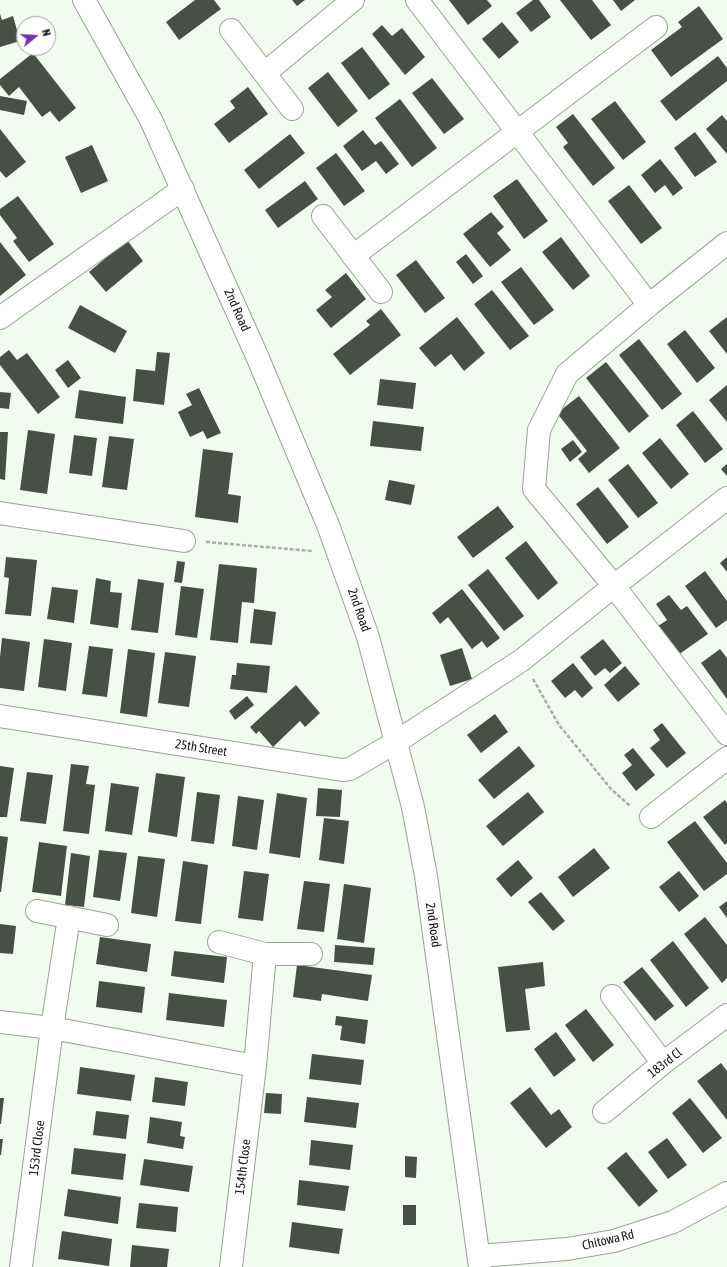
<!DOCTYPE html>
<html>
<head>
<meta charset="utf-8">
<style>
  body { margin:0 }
  #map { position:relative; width:727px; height:1267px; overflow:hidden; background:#f2fbef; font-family:"Asap Condensed",sans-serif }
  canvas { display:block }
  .north { position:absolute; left:16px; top:16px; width:40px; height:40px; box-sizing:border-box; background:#fff; border:1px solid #a0a1a0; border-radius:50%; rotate:72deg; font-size:11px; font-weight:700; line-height:16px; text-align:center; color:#121511 }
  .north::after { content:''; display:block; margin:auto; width:14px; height:18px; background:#6e34aa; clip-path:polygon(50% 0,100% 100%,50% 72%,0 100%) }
</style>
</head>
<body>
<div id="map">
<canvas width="727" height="1267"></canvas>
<div class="north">N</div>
</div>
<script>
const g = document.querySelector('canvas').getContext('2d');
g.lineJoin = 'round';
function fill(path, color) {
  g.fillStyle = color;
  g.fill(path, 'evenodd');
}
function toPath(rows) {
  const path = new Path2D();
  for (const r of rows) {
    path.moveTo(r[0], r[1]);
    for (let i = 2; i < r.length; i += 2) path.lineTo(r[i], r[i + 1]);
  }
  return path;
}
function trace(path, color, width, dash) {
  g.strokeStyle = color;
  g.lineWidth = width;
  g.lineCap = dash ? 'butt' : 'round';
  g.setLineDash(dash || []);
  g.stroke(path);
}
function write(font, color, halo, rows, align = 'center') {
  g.font = font + ' "Asap Condensed",sans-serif';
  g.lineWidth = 4;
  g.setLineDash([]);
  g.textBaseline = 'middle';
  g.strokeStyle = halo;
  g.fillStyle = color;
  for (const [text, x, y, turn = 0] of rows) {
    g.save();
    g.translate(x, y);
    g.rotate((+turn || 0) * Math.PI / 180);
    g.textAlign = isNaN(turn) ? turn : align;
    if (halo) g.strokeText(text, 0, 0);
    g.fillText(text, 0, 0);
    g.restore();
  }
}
const building = toPath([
  [195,0,214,0,221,9,179,40,166,22],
  [292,0,305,0,297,6],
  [449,0,487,0,492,6,468,25],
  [533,0,539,0,551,17,531,32,516,13],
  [560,0,592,0,611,25,591,40],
  [613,0,635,0,621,11],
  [699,6,723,39,671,77,651,50,682,27,678,22],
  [0,14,2,20,13,16,20,41,0,47],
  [502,22,519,42,499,59,482,39],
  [382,25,392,36,402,28,425,57,405,75,372,34],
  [362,47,390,84,369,100,341,63],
  [33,53,76,108,59,122,50,111,42,117,19,87,9,96,0,85,0,79],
  [718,56,727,68,727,81,676,121,660,101],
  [328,72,358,111,338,127,308,88],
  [432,78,464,119,444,134,412,93],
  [248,87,268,114,229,143,214,124,235,108,230,101],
  [0,96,27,101,24,115,0,110],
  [400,99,437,148,412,167,375,118],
  [615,101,646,142,623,160,591,119],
  [573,114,615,168,593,186,563,147,568,143,556,127],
  [722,115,727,121,727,154,706,129],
  [0,129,26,162,6,178,0,171],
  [363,130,375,145,381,141,399,164,386,174,376,161,362,171,343,146],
  [695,132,717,162,695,177,674,148],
  [290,134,305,153,259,189,244,170],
  [92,145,108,181,81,193,65,157],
  [336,153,365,191,344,206,316,168],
  [660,159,683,188,673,196,665,185,655,193,641,175],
  [517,179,548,221,524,239,493,196],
  [305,181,318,199,278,228,265,210],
  [629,185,662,228,641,244,608,201],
  [18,196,54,244,29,262,13,241,17,238,0,215,0,209],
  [491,212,504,227,497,233,511,250,490,267,463,234],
  [561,237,590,276,573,290,542,252],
  [127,240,143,261,106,292,89,272],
  [0,242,26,275,0,296],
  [466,254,483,276,473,284,456,262],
  [416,260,445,298,425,313,396,275],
  [521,267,554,310,534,325,501,282],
  [346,273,366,299,331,328,316,310,332,297,325,290],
  [492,290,529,336,510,350,474,304],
  [80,305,127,331,115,353,68,328],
  [381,309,401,335,350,375,333,354,370,325,366,321],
  [457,317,485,353,464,371,451,354,435,367,419,348],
  [727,317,727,354,709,331],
  [685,330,715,368,697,383,667,344],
  [639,339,682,394,662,410,619,355],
  [9,350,17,360,27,353,60,397,38,414,0,365,0,357],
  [157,352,170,353,164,405,133,401,136,369,155,371],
  [68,360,81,378,68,388,55,370],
  [606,362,649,416,629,433,586,378],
  [380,379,416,383,413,409,377,405],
  [727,385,727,422,709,400],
  [199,388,221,433,207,439,203,431,190,437,178,412,192,405,186,394],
  [79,390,126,397,123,424,75,418],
  [0,392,11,393,9,409,0,408],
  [579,396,620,448,589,473,578,459,587,451,557,413],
  [693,411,723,449,705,463,676,425],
  [373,421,424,427,421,451,370,446],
  [28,430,55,434,47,494,20,490],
  [0,432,8,432,5,480,0,479],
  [74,435,97,438,92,476,69,473],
  [109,436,134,439,127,490,102,487],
  [660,438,689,474,671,489,642,453],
  [573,440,582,452,570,462,561,449],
  [203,449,233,453,228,494,241,496,238,523,195,517],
  [628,464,658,503,638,518,608,480],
  [727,464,727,476,721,469],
  [389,480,415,485,411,505,385,500],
  [598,487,629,527,607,544,576,504],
  [498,506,514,527,473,558,457,537],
  [526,541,558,583,538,600,505,558],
  [6,557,37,560,31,616,5,614,9,578,4,577],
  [727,557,727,572,720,563],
  [177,561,185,562,182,583,174,582],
  [219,564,257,568,254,603,242,602,238,643,210,640],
  [488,569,524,616,504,631,468,585],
  [705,571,727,601,727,620,716,628,685,586],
  [96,578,111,581,110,592,122,593,118,628,90,624],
  [138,579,164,583,158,633,131,630],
  [181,586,204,589,197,638,175,635],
  [52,587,78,590,74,623,47,619],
  [462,589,500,638,487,648,482,641,472,649,448,617,440,624,432,613],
  [669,595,681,610,687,606,708,634,678,655,658,626,667,620,656,604],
  [254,609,276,612,272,645,250,643],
  [2,638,30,642,24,691,0,688,0,657],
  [44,639,72,643,66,691,38,687],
  [603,639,622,663,610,673,605,668,595,676,580,657],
  [89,646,113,649,107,697,82,694],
  [462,648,472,679,450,686,440,655],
  [128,649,155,653,147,717,120,713],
  [720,649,727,658,727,699,701,663],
  [165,652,196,656,189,707,158,703],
  [237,663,270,666,267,693,230,689,232,675,236,675],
  [573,663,593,688,582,698,575,690,565,698,551,681],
  [625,666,640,684,618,702,604,685],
  [296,685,320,713,305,727,300,721,273,747,259,731,256,734,250,727],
  [247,696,254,705,235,720,229,711],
  [495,714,508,732,481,753,467,735],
  [662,723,686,753,667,768,650,748,660,740,653,730],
  [519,746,535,766,494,799,478,780],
  [633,748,655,775,636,791,622,773,632,765,624,755],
  [71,764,89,766,86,784,95,785,89,834,63,831],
  [0,766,14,768,7,817,0,817],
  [27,772,53,775,46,824,20,821],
  [156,773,185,777,177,837,148,832],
  [111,783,139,787,132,835,105,831],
  [318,788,342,790,340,817,316,816],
  [197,792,220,795,214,844,191,841],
  [528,792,544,812,503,846,486,826],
  [277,793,307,798,300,858,269,853],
  [238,796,264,800,257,850,232,846],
  [725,800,727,803,727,843,725,845,703,817],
  [324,818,349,821,344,864,319,860],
  [695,821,727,863,727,874,704,891,667,842],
  [0,836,8,837,1,892,0,892],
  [39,842,67,846,61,896,32,892],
  [594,848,610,868,573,897,558,877],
  [99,850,127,853,120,901,93,897],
  [71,853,90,856,84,907,65,905],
  [138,856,165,859,157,917,131,913],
  [518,860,533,878,511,897,496,879],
  [183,861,208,865,201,924,175,921],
  [244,871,269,874,263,921,238,918],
  [679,871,699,896,679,912,659,887],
  [304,881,330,884,324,932,297,929],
  [344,884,371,888,364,943,337,939],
  [541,892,565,921,553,931,528,902],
  [727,901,727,918,719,907],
  [705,917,727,945,727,978,722,983,684,934],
  [0,924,16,926,13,954,0,953],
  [100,937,151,944,147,972,96,964],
  [673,941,709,988,686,1007,650,960],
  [335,945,375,948,373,965,334,962],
  [174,951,227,957,224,983,171,976],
  [543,962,545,986,525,989,530,1030,506,1032,498,967],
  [297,965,372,975,368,1001,322,994,321,1001,293,997],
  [642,967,674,1006,655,1021,623,982],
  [99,981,145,987,142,1013,96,1007],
  [169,993,227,1000,224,1027,166,1020],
  [586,1009,614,1045,593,1062,565,1025],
  [336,1016,368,1020,365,1044,340,1040,342,1026,335,1025],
  [556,1032,576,1060,554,1077,534,1049],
  [312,1054,364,1060,361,1085,309,1079],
  [721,1063,727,1071,727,1120,697,1081],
  [80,1067,135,1075,131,1101,77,1094],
  [155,1077,188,1082,185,1106,152,1102],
  [530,1087,551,1115,559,1109,572,1127,546,1148,510,1103],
  [266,1093,282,1094,281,1114,264,1113],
  [307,1097,359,1103,356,1128,304,1122],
  [0,1098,4,1098,1,1124,0,1124],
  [690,1098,722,1138,703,1153,672,1113],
  [96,1111,129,1115,126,1139,93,1135],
  [150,1117,182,1122,180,1136,185,1137,183,1149,147,1143],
  [667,1138,687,1165,668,1179,648,1152],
  [0,1139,3,1139,1,1155,0,1155],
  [311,1140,353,1145,350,1170,309,1165],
  [74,1148,126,1154,123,1180,71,1174],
  [626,1152,658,1191,639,1207,607,1168],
  [405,1156,417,1157,416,1178,405,1177],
  [144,1159,193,1166,189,1192,140,1185],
  [299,1180,349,1186,345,1211,297,1205],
  [68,1189,121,1197,118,1224,64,1216],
  [139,1203,178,1207,176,1232,136,1228],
  [403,1205,416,1205,416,1225,403,1225],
  [292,1222,343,1229,339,1254,289,1247],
  [62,1231,112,1239,109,1266,58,1259],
  [132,1245,169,1249,167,1267,130,1267]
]);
const path = toPath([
  [206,542,312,551],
  [533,679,559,725,611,789,630,806]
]);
const minor = toPath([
  [417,0,649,305,567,374,539,430,534,489,614,586,727,734],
  [231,30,292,109],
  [265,73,353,0],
  [323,216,381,292],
  [353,256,656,27],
  [649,305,727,243],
  [0,318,183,189],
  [0,513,184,541],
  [0,716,342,770,350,769,396,742,522,660,614,586,727,498],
  [651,817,727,758],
  [37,911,107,925],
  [219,942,265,954,311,954],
  [612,996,663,1063],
  [0,1022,52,1028,255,1066],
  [604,1112,663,1063,727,1015],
  [21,1267,52,1028,69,917],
  [231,1267,255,1066,265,954]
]);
const tertiary = toPath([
  [84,0,151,120,257,356,328,525,368,637,413,807,426,876,480,1267],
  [479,1256,567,1249,614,1241,673,1222,727,1193]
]);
const streetNames = [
  ["2nd Road",237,310,66],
  ["2nd Road",359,610,71],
  ["25th Street",201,748,9],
  ["2nd Road",433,925,82],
  ["183rd Cl",665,1063,-38],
  ["153rd Close",37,1148,-83],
  ["154th Close",243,1167,-83],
  ["Chitowa Rd",608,1240,-13]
];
fill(building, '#484f46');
trace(minor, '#99a196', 24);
trace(tertiary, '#99a196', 24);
trace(path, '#a8afa5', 2.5, [4, 2]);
trace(minor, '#fff', 22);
trace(tertiary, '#fff', 22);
write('13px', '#121511', '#fff', streetNames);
</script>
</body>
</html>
